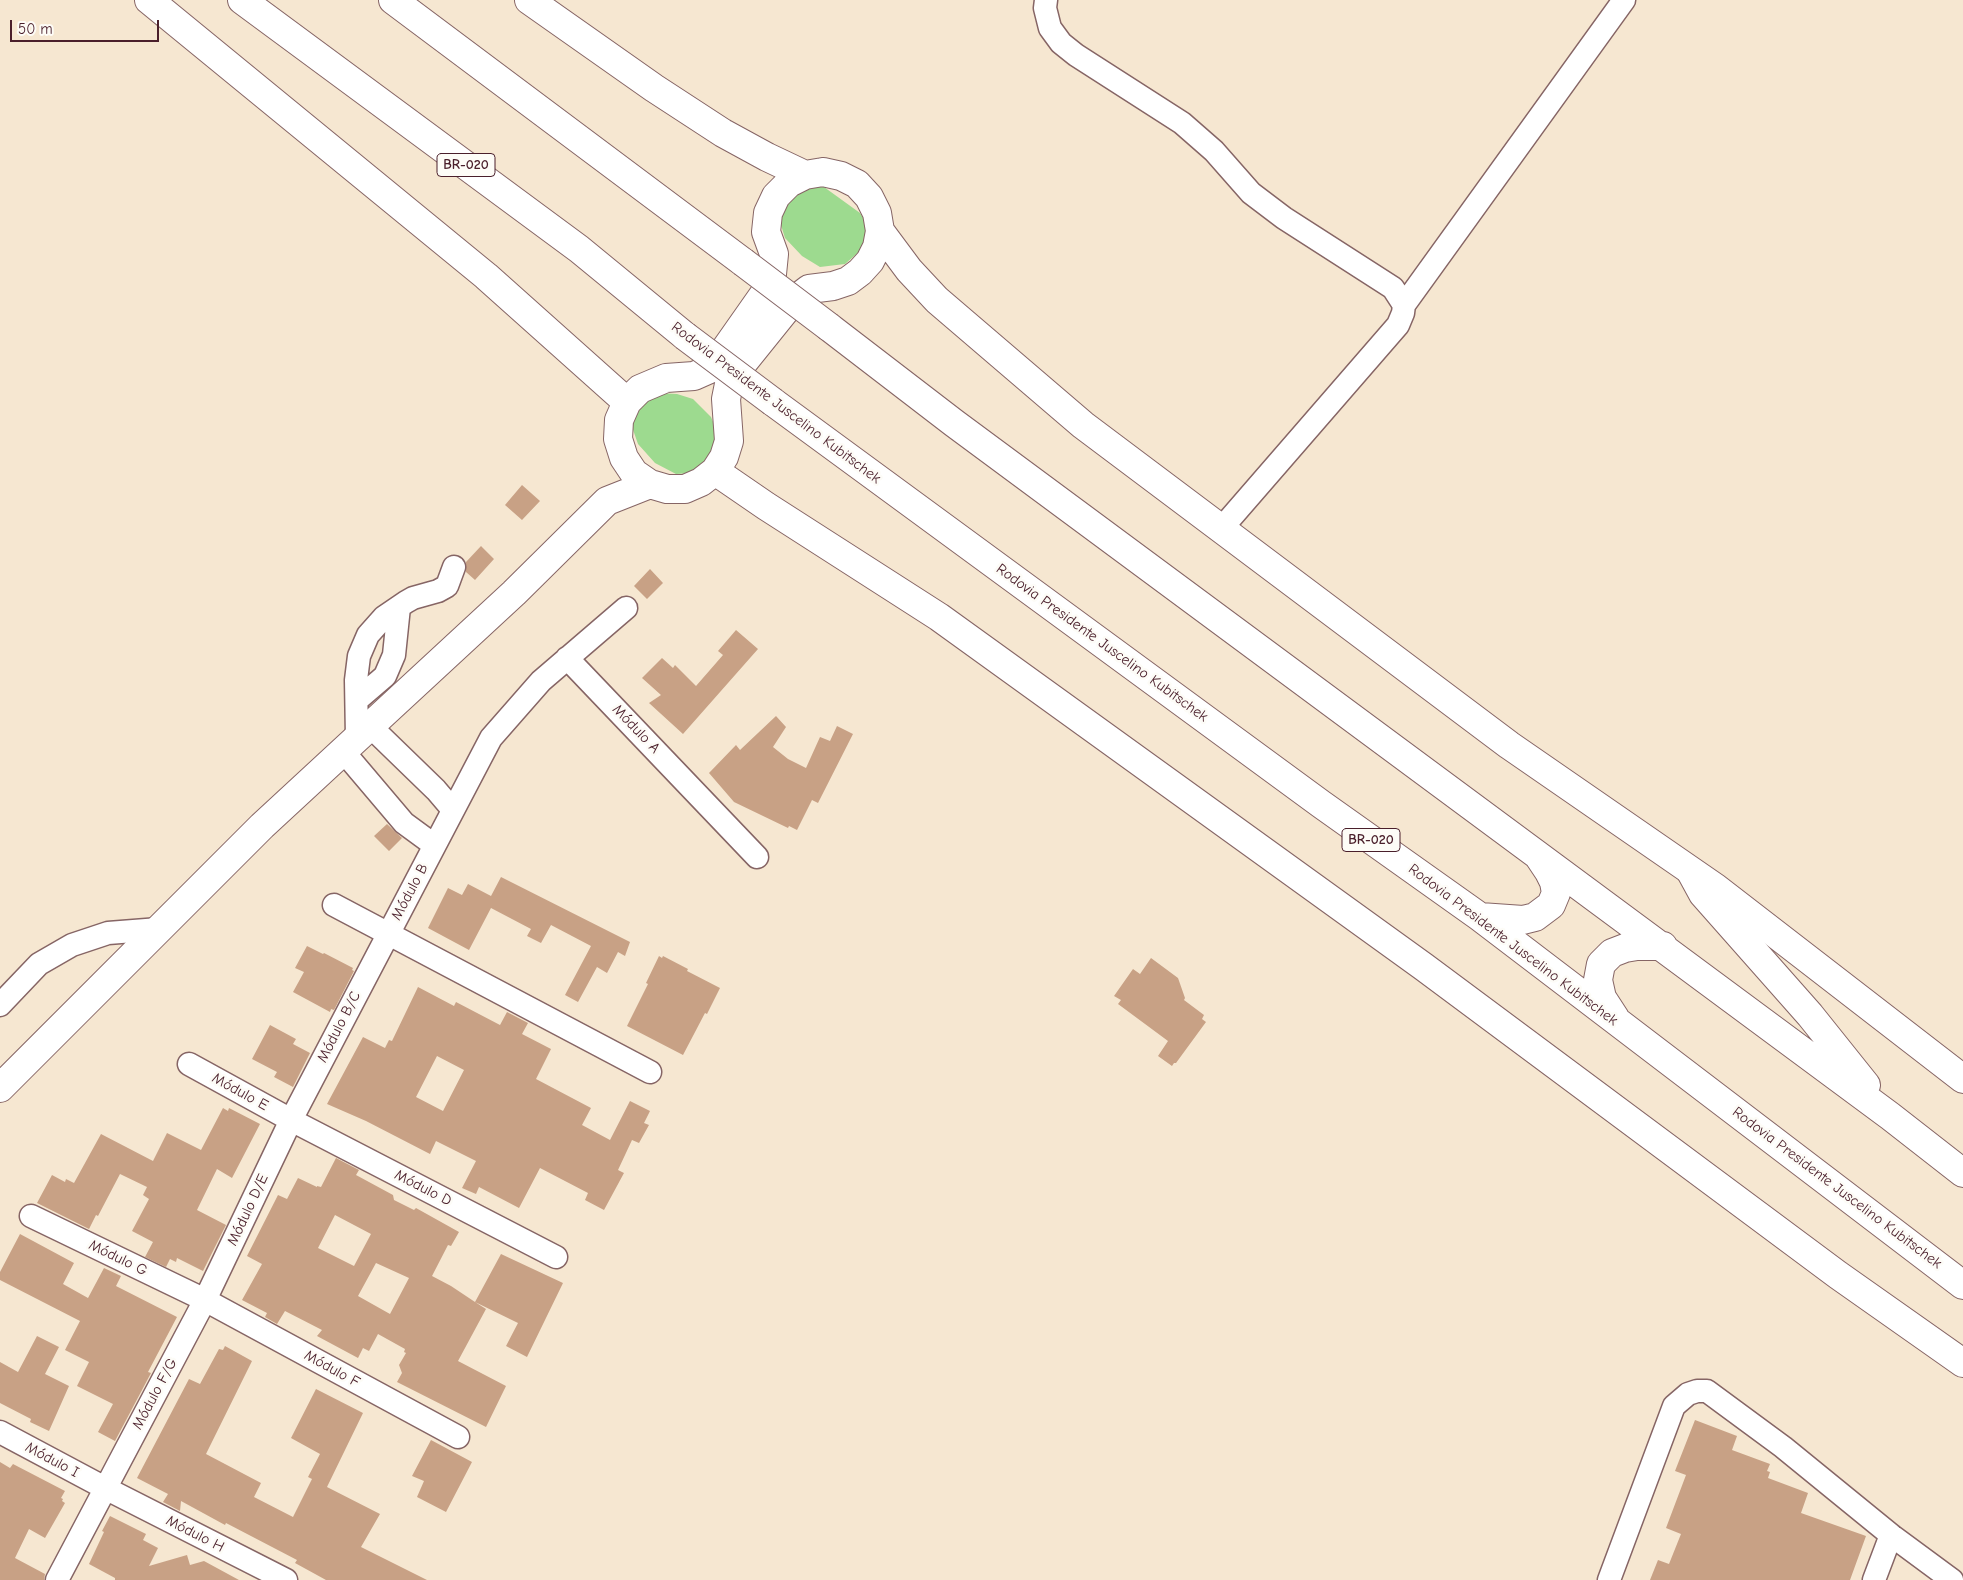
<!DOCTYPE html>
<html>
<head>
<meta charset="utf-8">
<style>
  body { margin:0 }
  #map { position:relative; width:1963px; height:1580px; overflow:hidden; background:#f6e7d1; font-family:"Comic Neue",sans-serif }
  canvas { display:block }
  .scale { position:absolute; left:10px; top:20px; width:149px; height:22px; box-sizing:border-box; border:2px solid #4a1f2b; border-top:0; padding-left:6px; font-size:15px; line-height:18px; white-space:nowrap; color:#4a1f2b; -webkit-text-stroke:4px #fdfcf7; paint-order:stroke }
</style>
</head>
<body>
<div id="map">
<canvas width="1963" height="1580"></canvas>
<div class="scale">50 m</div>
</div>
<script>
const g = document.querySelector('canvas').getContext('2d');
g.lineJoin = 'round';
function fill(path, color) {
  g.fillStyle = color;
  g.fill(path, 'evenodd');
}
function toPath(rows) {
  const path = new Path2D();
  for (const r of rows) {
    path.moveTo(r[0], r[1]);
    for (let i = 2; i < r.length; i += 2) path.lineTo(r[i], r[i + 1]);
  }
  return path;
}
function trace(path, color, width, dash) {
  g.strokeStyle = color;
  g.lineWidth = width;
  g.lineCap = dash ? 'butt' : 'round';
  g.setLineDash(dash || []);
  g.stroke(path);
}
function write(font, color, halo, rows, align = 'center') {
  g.font = font + ' "Comic Neue",sans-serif';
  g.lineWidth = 5;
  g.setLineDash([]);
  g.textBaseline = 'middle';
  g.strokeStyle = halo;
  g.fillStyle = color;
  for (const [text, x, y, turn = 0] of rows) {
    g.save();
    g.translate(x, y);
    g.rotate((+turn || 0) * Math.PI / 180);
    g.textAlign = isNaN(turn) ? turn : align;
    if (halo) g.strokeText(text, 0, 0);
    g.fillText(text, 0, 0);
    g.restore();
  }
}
const green = toPath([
  [816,185,824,187,860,213,868,225,867,239,860,251,845,264,820,267,802,256,785,238,780,222,787,194],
  [659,393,677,394,693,399,711,417,719,436,720,447,693,473,676,474,655,463,638,444,631,424,636,404]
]);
const building = toPath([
  [522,485,540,501,522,520,505,505],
  [481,546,494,559,475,580,466,572,466,562],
  [650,569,663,583,647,599,634,586],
  [736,630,758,649,683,734,649,703,661,695,642,678,662,658,673,668,675,665,696,686,723,655,718,651],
  [776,716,786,727,773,747,788,759,806,768,820,737,830,741,837,726,853,734,818,803,812,800,797,830,789,826,788,828,734,802,709,773,736,745,740,750],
  [387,824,402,838,389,851,374,836],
  [501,877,630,942,625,956,618,952,607,973,597,967,578,1002,565,995,591,946,551,925,541,943,527,936,531,929,491,908,469,950,428,928,448,888,462,895,468,884,491,896],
  [307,946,323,954,324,953,353,968,352,970,354,971,334,1010,331,1009,330,1012,293,992,304,972,295,968],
  [659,956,662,958,663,956,688,969,687,971,720,988,707,1014,705,1013,683,1055,627,1026,648,984,646,983],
  [1151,958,1178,978,1185,998,1184,1000,1204,1015,1202,1019,1206,1022,1176,1063,1174,1063,1172,1066,1158,1056,1168,1041,1118,1004,1121,1000,1114,996,1133,969,1140,974],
  [418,987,454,1006,456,1002,500,1025,507,1012,528,1023,522,1034,551,1049,536,1079,591,1108,582,1125,610,1140,630,1101,650,1111,644,1123,649,1125,639,1143,632,1140,618,1170,624,1173,604,1210,585,1200,588,1193,540,1168,519,1208,479,1187,476,1194,462,1188,476,1161,436,1141,430,1154,366,1121,327,1104,363,1037,385,1048,389,1040,392,1041],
  [437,1056,464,1070,443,1111,416,1097],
  [270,1025,296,1039,293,1044,310,1053,293,1087,274,1077,277,1072,252,1059],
  [223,1108,228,1111,229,1108,260,1124,232,1178,217,1169,197,1210,226,1225,203,1271,177,1258,176,1262,170,1259,166,1267,145,1257,153,1242,132,1231,149,1199,143,1195,147,1187,120,1174,98,1216,96,1215,89,1229,37,1203,52,1175,65,1182,66,1179,74,1183,101,1134,153,1161,167,1133,201,1150],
  [336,1158,359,1170,356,1175,393,1195,394,1200,414,1210,416,1208,459,1232,451,1246,448,1245,432,1276,451,1286,475,1302,501,1254,563,1283,527,1357,506,1346,518,1323,475,1302,486,1309,458,1361,506,1386,486,1427,397,1382,402,1373,399,1365,406,1353,404,1352,405,1349,378,1334,369,1351,363,1348,358,1358,317,1336,322,1330,285,1311,277,1324,265,1317,267,1313,242,1300,262,1264,247,1256,278,1195,287,1199,298,1178,317,1187,317,1186,321,1187],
  [335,1215,371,1234,354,1266,318,1248],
  [376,1263,409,1278,390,1314,358,1296],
  [20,1234,74,1263,63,1284,88,1298,104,1268,121,1276,116,1286,177,1317,148,1372,151,1373,115,1441,98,1432,113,1404,77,1386,89,1362,65,1350,80,1321,0,1280,0,1272],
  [37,1336,59,1347,45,1374,69,1386,49,1431,30,1422,31,1419,0,1403,0,1362,18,1372],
  [225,1346,252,1361,206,1454,261,1483,254,1497,293,1517,312,1479,308,1477,320,1454,291,1438,316,1389,363,1413,327,1487,380,1514,361,1547,427,1580,326,1580,295,1563,297,1560,226,1523,225,1525,181,1501,180,1511,163,1502,168,1494,137,1478,189,1379,200,1384,219,1349,223,1350],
  [1695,1420,1737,1436,1732,1450,1770,1464,1767,1471,1770,1472,1768,1478,1808,1493,1801,1513,1866,1536,1850,1580,1650,1580,1658,1560,1669,1564,1681,1534,1666,1528,1686,1475,1675,1471],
  [431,1440,472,1462,446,1512,417,1497,424,1481,412,1476],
  [0,1462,10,1468,13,1464,65,1491,61,1498,63,1499,62,1501,65,1503,45,1538,29,1529,15,1558,45,1574,44,1580,0,1580],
  [110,1516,146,1534,143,1540,158,1548,149,1566,187,1555,190,1565,204,1561,239,1580,115,1580,115,1578,89,1564,104,1532,102,1531]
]);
const street = toPath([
  [1046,0,1045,8,1050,28,1061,43,1076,55,1182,123,1214,151,1251,193,1284,218,1393,288,1404,305,1403,313,1398,325,1221,529],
  [1404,305,1624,0],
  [567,658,757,857],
  [357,700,385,676,394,655,399,607],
  [370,726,436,790,453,810],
  [357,738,356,680,359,656,368,635,384,617,406,602,413,598,438,591,447,586,454,567],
  [343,751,404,823,434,845],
  [334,905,650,1072],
  [0,1005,39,964,72,945,108,933,159,929],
  [189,1064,291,1120,556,1257],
  [31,1216,205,1300,458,1437],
  [0,1432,105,1488,286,1580],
  [57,1580,205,1300,291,1120,491,738,541,681,626,608],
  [1609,1580,1674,1406,1688,1394,1697,1391,1707,1391,1783,1447,1891,1535,1952,1580],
  [1874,1580,1891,1535]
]);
const secondary = toPath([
  [149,0,486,276,627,402],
  [529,0,654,88,723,133,767,157,805,175],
  [823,172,841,176,857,184,869,197,877,213,880,231,877,247,870,261,860,272,848,281,833,286,809,289,792,302,730,379,726,399,729,441,724,457,715,471,701,482,685,489,667,489,650,484,634,473,624,458,618,439,619,420,627,402,640,389,666,378,694,376,712,368,771,284,774,254,766,232,768,213,776,196,789,183,805,175,823,172],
  [880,231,909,270,937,300,1083,425,1509,745,1716,888,1963,1079],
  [715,471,766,506,939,617,1424,967,1838,1275,1963,1363],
  [0,1088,262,826,514,593,607,501,650,484]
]);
const highway = toPath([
  [242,0,579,249,685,336],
  [393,0,743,262],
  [829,327,954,423,1890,1116,1963,1173],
  [773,402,1321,804,1480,917,1963,1285],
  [1691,872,1703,894,1810,1015,1866,1085],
  [1480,917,1523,920,1535,917,1551,905,1556,893,1554,882,1549,872,1539,857],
  [1615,1018,1602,998,1598,980,1601,964,1612,953,1625,948,1637,946,1663,946]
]);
const highwayBridge = toPath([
  [743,262,829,327],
  [685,336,773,402]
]);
const shields = [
  [466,165,58],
  [1371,840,58]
];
const shieldNames = [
  ["BR-020",466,165],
  ["BR-020",1371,840]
];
const streetNames = [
  ["Rodovia Presidente Juscelino Kubitschek",776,403,37],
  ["Rodovia Presidente Juscelino Kubitschek",1102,643,36],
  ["Módulo A",636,729,46],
  ["Módulo B",410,892,-62],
  ["Rodovia Presidente Juscelino Kubitschek",1513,945,37],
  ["Módulo B/C",339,1027,-63],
  ["Módulo E",240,1092,29],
  ["Módulo D",423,1188,27],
  ["Rodovia Presidente Juscelino Kubitschek",1837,1188,37],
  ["Módulo D/E",248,1210,-65],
  ["Módulo G",118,1258,26],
  ["Módulo F",332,1369,29],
  ["Módulo F/G",155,1394,-62],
  ["Módulo I",52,1460,28],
  ["Módulo H",195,1534,27]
];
fill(green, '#9dda8f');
fill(building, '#c8a185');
trace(street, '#866565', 25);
trace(secondary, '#866565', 30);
trace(highway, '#866565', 30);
trace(street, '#fff', 22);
trace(secondary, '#fff', 28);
trace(highway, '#fff', 28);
trace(highwayBridge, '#866565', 30, []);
trace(highwayBridge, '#fff', 28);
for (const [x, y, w] of shields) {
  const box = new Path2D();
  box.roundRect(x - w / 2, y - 11.5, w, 23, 4);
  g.fillStyle = '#fdfcf7';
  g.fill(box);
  trace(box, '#4a1f2b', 1);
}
write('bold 14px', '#4a1f2b', null, shieldNames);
write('15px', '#4a1f2b', '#fdfcf7', streetNames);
</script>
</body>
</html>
